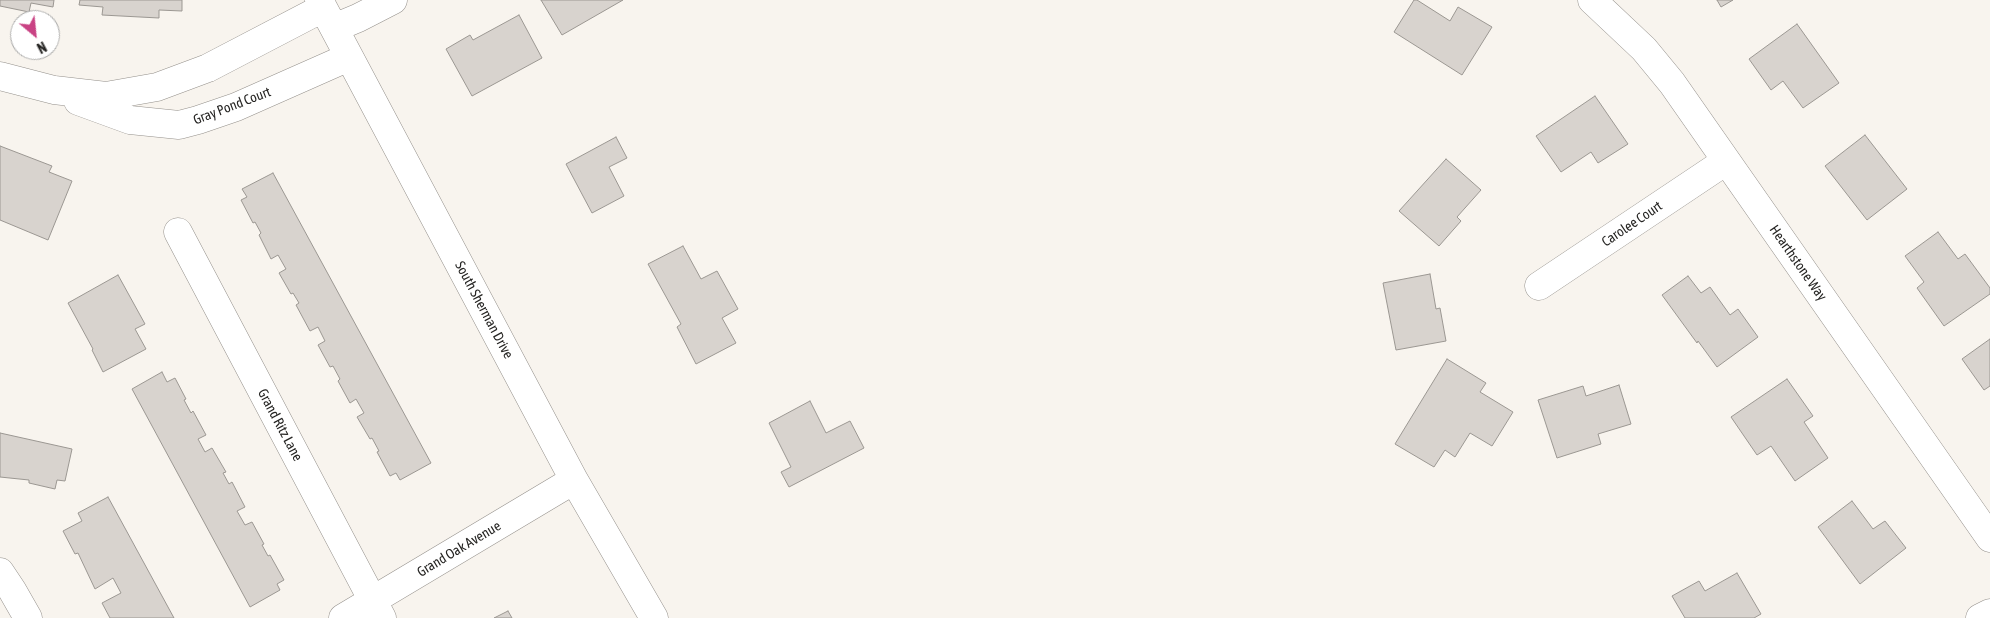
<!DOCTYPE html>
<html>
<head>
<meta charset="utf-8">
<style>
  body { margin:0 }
  #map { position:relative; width:1990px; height:618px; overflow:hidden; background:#f8f4ee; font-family:"Asap Condensed",sans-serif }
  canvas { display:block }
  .north { position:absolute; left:10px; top:10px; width:50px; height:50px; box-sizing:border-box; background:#fff; border:1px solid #a8a8a7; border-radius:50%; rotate:152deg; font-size:14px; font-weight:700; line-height:20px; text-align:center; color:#262523 }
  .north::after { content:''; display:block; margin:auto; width:18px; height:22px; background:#c94384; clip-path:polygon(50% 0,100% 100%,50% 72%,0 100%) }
</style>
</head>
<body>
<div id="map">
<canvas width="1990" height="618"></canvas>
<div class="north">N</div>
</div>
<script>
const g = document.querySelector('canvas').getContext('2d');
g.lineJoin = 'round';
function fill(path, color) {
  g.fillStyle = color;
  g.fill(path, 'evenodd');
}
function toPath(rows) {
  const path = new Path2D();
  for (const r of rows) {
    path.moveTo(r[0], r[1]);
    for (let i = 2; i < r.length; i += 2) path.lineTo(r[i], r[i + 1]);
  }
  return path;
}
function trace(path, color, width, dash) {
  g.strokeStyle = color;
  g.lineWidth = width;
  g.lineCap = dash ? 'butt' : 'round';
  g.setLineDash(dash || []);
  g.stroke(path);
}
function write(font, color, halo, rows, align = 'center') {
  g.font = font + ' "Asap Condensed",sans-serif';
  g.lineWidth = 4.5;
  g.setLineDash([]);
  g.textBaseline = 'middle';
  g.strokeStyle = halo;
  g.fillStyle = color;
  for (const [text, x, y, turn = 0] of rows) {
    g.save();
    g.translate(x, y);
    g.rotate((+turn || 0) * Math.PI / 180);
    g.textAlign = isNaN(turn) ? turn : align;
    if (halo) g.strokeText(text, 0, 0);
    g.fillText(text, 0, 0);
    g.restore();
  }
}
const building = toPath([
  [0,0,54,0,53,7,31,3,29,12,0,6,0,0],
  [80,0,182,0,182,11,159,10,159,18,102,15,103,7,79,5,80,0],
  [541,0,623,0,562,35,541,0],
  [1414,0,1417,0,1450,21,1458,7,1492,27,1462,75,1394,32,1414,0],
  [1717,0,1733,0,1721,7,1717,0],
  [519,15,542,58,472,96,446,49,470,35,473,40,519,15],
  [1797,24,1839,83,1803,108,1783,81,1771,90,1749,59,1797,24],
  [1595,96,1628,144,1598,163,1591,152,1561,172,1536,136,1595,96],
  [1865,135,1907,189,1867,220,1825,166,1865,135],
  [616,137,627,158,609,167,624,196,592,213,566,164,616,137],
  [0,146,52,166,49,172,72,181,48,240,0,220,0,146],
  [1446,159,1481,190,1457,217,1461,221,1439,246,1399,211,1446,159],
  [273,173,431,463,400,480,396,473,390,476,377,452,379,451,372,438,370,439,357,417,364,413,356,399,350,403,338,381,340,379,333,366,330,367,318,345,325,341,318,327,310,331,296,305,299,303,293,293,291,294,279,273,286,269,278,255,271,259,259,235,261,233,255,222,253,223,241,200,247,197,242,189,273,173],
  [1938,232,1958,259,1965,254,1990,288,1990,294,1944,326,1917,288,1924,282,1905,256,1938,232],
  [683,246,701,279,717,271,738,309,722,318,736,343,696,364,677,327,681,324,648,264,683,246],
  [1430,274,1436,309,1440,308,1446,341,1396,350,1383,283,1430,274],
  [118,275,145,324,135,329,146,349,103,372,92,350,93,349,68,303,118,275],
  [1688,276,1701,293,1710,287,1730,315,1738,309,1758,337,1717,367,1698,341,1697,343,1662,295,1688,276],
  [1990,339,1990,386,1984,390,1962,359,1990,339],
  [1447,359,1486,383,1480,392,1513,412,1492,446,1470,433,1455,457,1445,450,1434,467,1395,444,1447,359],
  [162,372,167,382,175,378,186,399,184,400,191,413,193,411,206,435,198,439,205,452,212,448,226,472,223,473,229,484,232,482,245,507,237,511,245,525,252,522,264,544,262,545,268,556,270,555,284,580,277,584,280,590,250,607,132,389,162,372],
  [1787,379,1813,416,1804,422,1828,458,1795,481,1771,446,1757,455,1731,417,1787,379],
  [1619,385,1631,424,1598,434,1601,444,1557,458,1538,400,1583,386,1586,396,1619,385],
  [810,401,826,433,850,421,864,448,789,487,781,472,791,467,769,423,810,401],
  [0,433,72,449,65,481,57,480,55,489,29,483,29,480,0,477,0,433],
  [108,497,174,618,110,618,102,603,121,593,113,578,95,589,78,553,75,554,63,531,82,521,78,513,108,497],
  [1852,501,1873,529,1885,521,1906,548,1860,584,1818,527,1852,501],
  [1737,573,1761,614,1754,618,1685,618,1672,596,1699,581,1705,591,1737,573],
  [508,611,512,618,494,618,508,611]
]);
const minor = toPath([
  [319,0,574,480,654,618],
  [1592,0,1644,49,1672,83,1990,538],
  [334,28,358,18,393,0],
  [0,76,54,90,106,96,157,87,208,68,323,8],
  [78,101,130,120,179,125,198,120,236,107,349,57],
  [178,232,382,618],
  [1539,286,1726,161],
  [0,572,12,590,28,618],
  [343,618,574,480],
  [1980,618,1990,613]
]);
const streetNames = [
  ["Gray Pond Court",232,106,-21],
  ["Carolee Court",1632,224,-34],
  ["Hearthstone Way",1798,263,55],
  ["South Sherman Drive",484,310,62],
  ["Grand Ritz Lane",280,425,62],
  ["Grand Oak Avenue",459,549,-31]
];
fill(building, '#d8d3ce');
trace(building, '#9b9792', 1);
trace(minor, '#94908b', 29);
trace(minor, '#fff', 28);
write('14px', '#262523', '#fff', streetNames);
</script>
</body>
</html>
